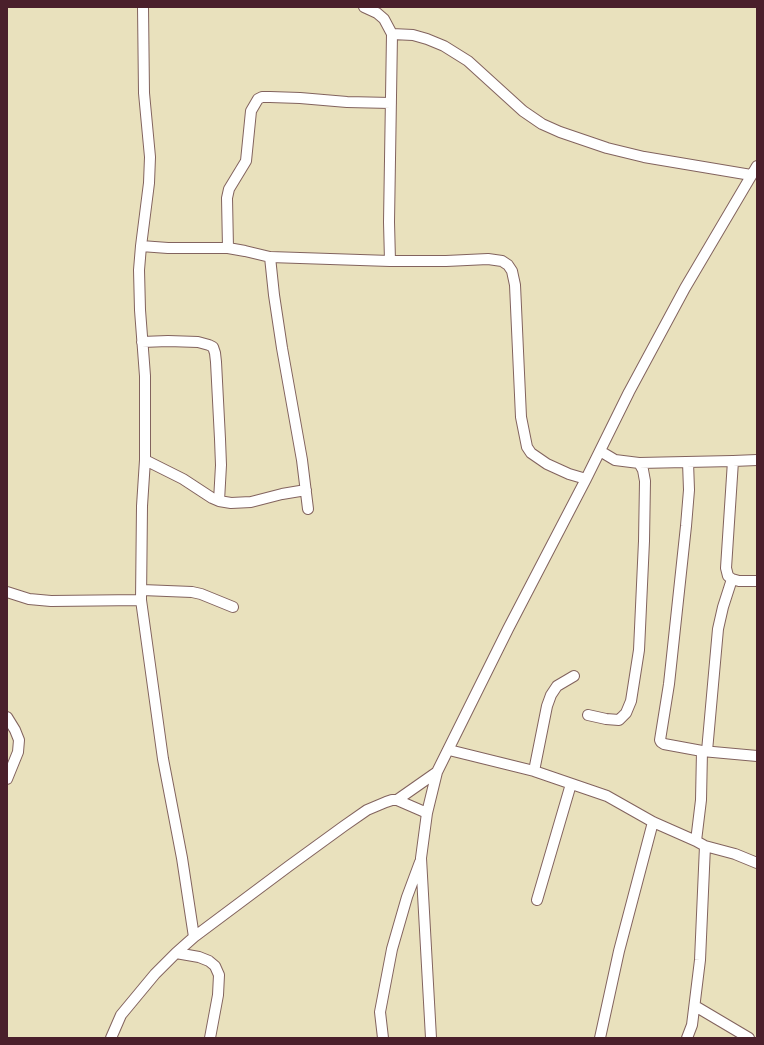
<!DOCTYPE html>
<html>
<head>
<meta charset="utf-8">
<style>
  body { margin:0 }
  #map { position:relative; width:764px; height:1045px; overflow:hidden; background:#e9e1bd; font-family:"IM FELL English",serif }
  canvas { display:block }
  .frame { position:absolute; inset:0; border:8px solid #4a1f2b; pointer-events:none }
</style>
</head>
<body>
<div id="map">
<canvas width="764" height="1045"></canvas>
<div class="frame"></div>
</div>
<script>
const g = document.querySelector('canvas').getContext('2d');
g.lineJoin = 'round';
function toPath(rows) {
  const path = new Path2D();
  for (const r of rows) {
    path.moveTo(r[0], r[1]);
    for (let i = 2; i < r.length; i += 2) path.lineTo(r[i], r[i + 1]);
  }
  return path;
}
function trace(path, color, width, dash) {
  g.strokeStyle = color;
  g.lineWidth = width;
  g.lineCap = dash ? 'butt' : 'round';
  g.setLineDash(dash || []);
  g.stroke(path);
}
const minor = toPath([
  [143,7,144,93,150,157,149,183,141,246,139,270,140,310,145,376,145,460,142,506,141,600,163,759,182,858,194,937],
  [364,7,377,13,384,19,392,34],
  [141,246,168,248,228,248,245,251,270,257,274,295,282,348,302,460,308,509],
  [228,248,227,198,229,189,246,161,251,111,258,99,262,97,270,97,300,98,347,102,391,103],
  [270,257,390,261,446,261,488,259,502,261,508,265,512,271,515,285,521,417,527,447,531,453,547,464,569,474,586,479],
  [390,261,389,222,392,34,413,35,427,39,444,46,468,61,523,111,542,124,560,132,607,148,644,157,751,175],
  [142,342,168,341,198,342,209,345,213,347,215,353,216,362,220,439,221,465,219,501],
  [600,451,615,460,639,463,733,461,757,460],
  [145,460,183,479,212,498,219,501,231,503,251,502,282,494,306,490],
  [733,461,726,568,728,576,732,579,739,581,757,581],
  [688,462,689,490,686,526,669,684,660,740,661,742,664,744,702,751,757,756],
  [142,590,192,592,201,594,233,607],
  [7,592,29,599,51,601,141,600],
  [588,715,606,719,619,720,626,713,631,701,639,650,644,541,645,481,643,470,639,463],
  [7,717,15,730,19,740,18,752,7,779],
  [449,750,534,771,607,796,653,822,696,841,705,846,735,854,757,863],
  [707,751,718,629,723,607,732,579],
  [534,771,547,706,551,695,557,686,574,676],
  [397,800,437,772],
  [696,841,701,800,702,751],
  [537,900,571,784],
  [176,953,199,957,209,961,215,966,219,975,218,995,210,1038],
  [695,1006,749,1038],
  [111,1038,121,1015,155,974,176,953,194,937,289,866,344,826,367,810,386,802,392,800,397,800,427,813],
  [383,1038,380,1012,392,949,407,897,420,862],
  [431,1038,421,858,427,813,437,772,508,629,586,479,629,392,685,288,757,166],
  [600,1038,619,951,653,822],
  [687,1038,692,1025,700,960,705,846]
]);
trace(minor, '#82635e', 12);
trace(minor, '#fff', 10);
</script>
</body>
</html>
